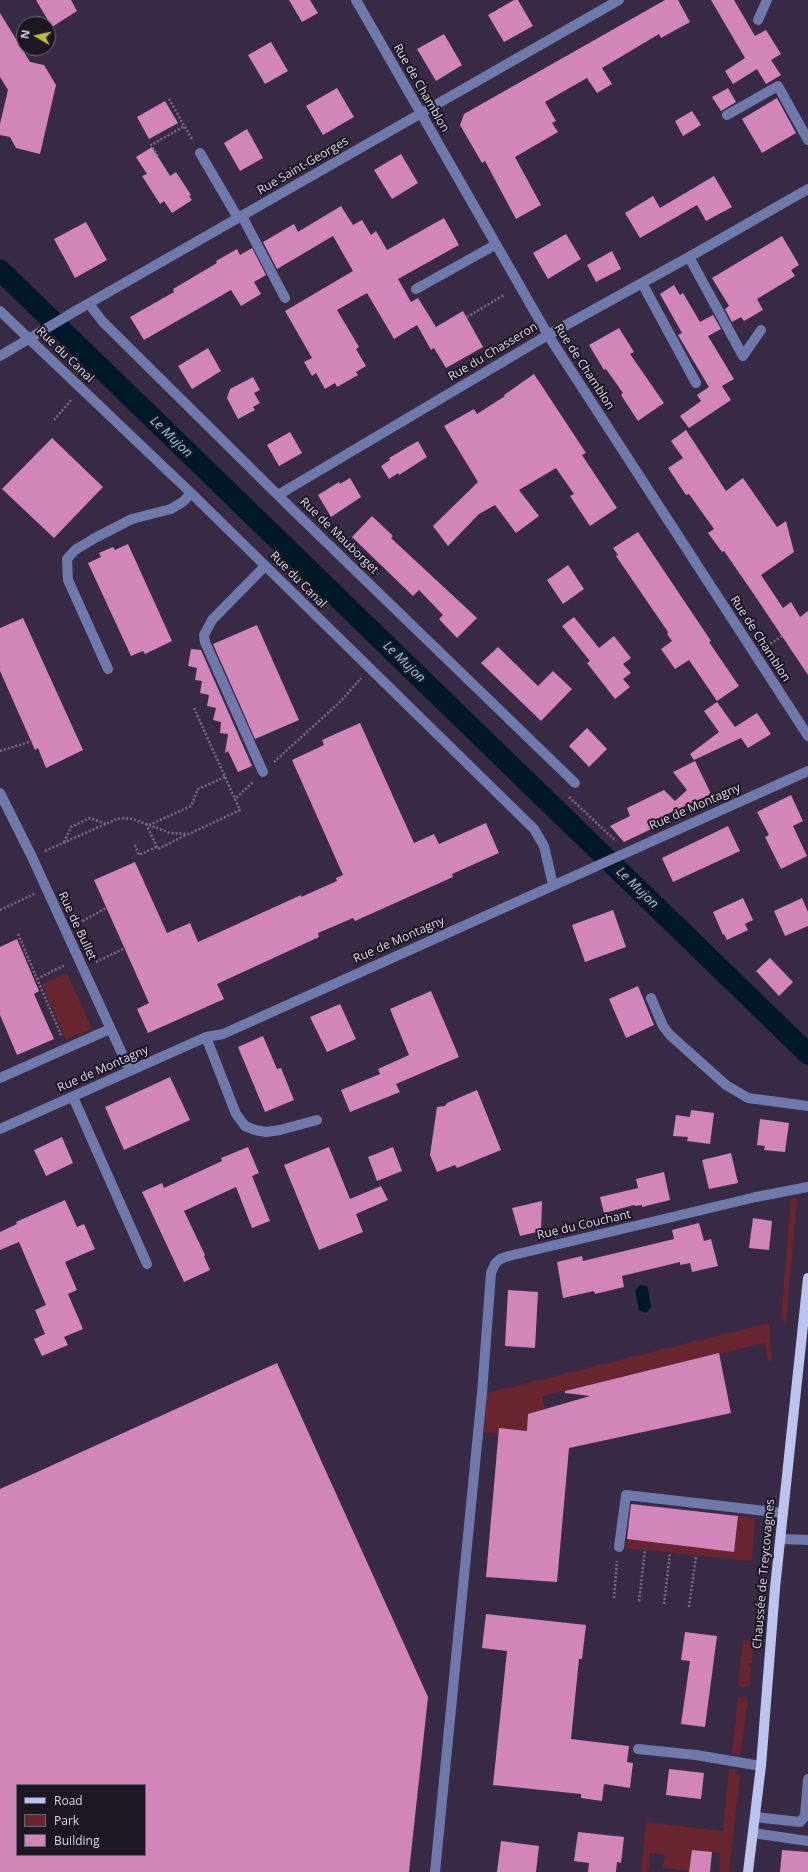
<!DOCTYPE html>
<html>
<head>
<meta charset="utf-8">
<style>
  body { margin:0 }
  #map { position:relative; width:808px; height:1872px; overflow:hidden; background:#392b46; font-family:"Open Sans",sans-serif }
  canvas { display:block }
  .legend { position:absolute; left:16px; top:1784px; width:130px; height:72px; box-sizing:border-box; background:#1d1723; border:1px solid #6a6371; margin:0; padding:5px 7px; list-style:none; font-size:12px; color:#ded6e7 }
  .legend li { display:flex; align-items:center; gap:8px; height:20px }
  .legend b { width:20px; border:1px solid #6a6371 }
  .north { position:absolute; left:16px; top:16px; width:40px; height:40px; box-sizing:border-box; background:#1d1723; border:1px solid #6a6371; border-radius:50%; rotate:279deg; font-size:11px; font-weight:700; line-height:16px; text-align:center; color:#ded6e7 }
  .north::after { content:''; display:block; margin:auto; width:14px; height:18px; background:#bcbf44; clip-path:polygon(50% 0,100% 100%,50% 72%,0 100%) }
</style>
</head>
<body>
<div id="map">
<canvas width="808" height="1872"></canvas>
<ul class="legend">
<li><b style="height:5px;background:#bbc4ee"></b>Road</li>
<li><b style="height:11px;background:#692530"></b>Park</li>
<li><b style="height:11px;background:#d285b8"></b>Building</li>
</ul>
<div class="north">N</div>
</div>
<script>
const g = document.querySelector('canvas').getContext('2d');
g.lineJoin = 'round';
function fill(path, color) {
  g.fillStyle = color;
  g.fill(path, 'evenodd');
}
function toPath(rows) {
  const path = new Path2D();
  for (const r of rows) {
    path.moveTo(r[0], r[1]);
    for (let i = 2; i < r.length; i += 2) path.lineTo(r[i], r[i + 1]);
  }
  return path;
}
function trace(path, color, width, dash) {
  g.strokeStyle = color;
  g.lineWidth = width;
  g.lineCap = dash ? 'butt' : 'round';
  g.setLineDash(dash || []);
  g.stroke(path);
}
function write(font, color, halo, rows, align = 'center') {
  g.font = font + ' "Open Sans",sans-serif';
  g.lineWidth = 4;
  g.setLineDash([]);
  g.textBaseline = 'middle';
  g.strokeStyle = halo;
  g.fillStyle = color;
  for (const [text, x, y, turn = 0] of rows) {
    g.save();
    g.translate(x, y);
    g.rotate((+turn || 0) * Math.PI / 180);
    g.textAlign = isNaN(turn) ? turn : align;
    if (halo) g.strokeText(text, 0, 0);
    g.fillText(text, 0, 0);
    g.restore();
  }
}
const green = toPath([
  [67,973,92,1029,66,1040,42,984],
  [791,1197,797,1199,786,1322,781,1319],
  [769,1323,772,1360,768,1361,765,1343,542,1396,545,1409,527,1431,499,1428,499,1434,484,1432,487,1393],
  [738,1516,755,1518,752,1560,750,1561,625,1548,626,1539,733,1552],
  [743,1640,750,1641,753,1643,752,1663,748,1663,748,1666,751,1667,750,1685,744,1687,738,1686],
  [738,1697,748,1699,740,1755,732,1754],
  [729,1769,737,1769,736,1775,740,1776,729,1872,719,1872,720,1853,692,1850,689,1871,663,1868,665,1855,650,1853,648,1872,641,1872,646,1822,723,1831]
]);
const water = toPath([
  [640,1285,646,1286,648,1288,651,1307,646,1313,639,1310,635,1291]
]);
const canal = toPath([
  [0,270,808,1054]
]);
const building = toPath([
  [36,0,71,0,77,11,52,27],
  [289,0,310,0,318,13,302,22],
  [514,0,518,0,533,26,504,42,488,15],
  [665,0,678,0,690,22,661,38,659,34,602,68,612,84,597,93,587,78,545,102,556,121,552,123,558,132,515,157,541,205,516,219,485,161,482,163,460,125,464,114],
  [711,0,734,0,755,36,766,30,781,54,771,60,781,75,766,84,757,69,733,84,725,71,745,58],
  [0,13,30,62,44,65,56,85,40,154,16,148,10,137,0,135,0,124,8,90,0,77],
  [444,34,462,65,436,81,417,49],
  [271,42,288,71,265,84,248,55],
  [337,88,354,117,323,135,306,106],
  [728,88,736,102,721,111,712,97],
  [777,98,796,133,762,153,742,119],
  [165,101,178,123,149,139,137,117],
  [692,111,701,125,683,136,675,121],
  [247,129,263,158,240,171,224,143],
  [152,147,170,176,176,172,191,195,189,196,192,200,172,213,164,201,160,204,142,176,147,174,136,157],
  [401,154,418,183,392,199,374,170],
  [714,176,732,207,706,221,697,205,640,238,625,213,653,196,660,208],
  [341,206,353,225,362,220,371,235,376,231,387,250,444,218,459,245,398,279,411,302,418,298,436,327,463,311,483,347,446,368,434,348,431,350,417,325,394,339,367,293,337,310,359,347,356,349,366,366,356,372,358,375,337,387,335,383,325,389,316,373,312,376,304,362,312,358,285,311,353,271,333,236,277,269,263,242,294,224,298,232],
  [86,222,107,260,75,278,54,239],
  [566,234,581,259,548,279,533,253],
  [782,236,799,265,791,270,795,276,757,299,763,310,744,321,741,317,732,322,725,309,729,306,712,278],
  [252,248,266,275,254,282,261,294,241,306,231,290,144,340,130,317,174,292,173,289,217,263,216,261,237,249,240,255],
  [612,251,621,269,596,282,587,265],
  [674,285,680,295,683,293,700,322,713,315,721,329,708,336,734,379,722,386,731,400,689,428,680,416,701,401,697,395,709,387,678,335,682,333,660,294],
  [619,328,634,352,630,354,664,403,638,421,621,395,623,393,606,369,604,370,589,345],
  [208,348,221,371,192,389,178,366],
  [534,374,586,453,582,455,617,508,590,526,570,496,574,494,556,468,519,490,539,516,516,533,495,505,479,514,448,546,433,526,478,482,444,426,474,409,477,414,505,396,504,395],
  [253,377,260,390,254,393,260,403,253,407,255,410,238,419,227,398,230,389],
  [686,430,726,491,743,478,777,527,786,521,794,552,761,575,783,608,791,602,800,617,808,611,808,675,753,593,724,551,722,552,708,533,714,529,689,494,686,495,668,468,683,458,671,441],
  [290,432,302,453,279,466,267,445],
  [52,438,103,487,54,538,2,489],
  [418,441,427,457,399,475,398,473,389,479,381,466,390,460,389,458],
  [350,478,361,497,331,517,318,495,339,482,340,484],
  [372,516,393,536,391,538,477,618,457,638,439,619,443,615,419,590,413,596,352,537],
  [638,532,711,641,709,642,739,686,717,701,689,660,675,669,661,649,672,641,667,634,668,632,616,556,618,555,613,548],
  [128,544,172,641,145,654,143,651,131,656,88,563,101,557,99,553,113,547,115,550],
  [568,565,584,589,563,604,547,580],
  [574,617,599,648,614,636,631,658,623,664,631,673,623,679,630,687,615,699,587,663,590,661,562,626],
  [23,618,83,750,46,768,38,748,35,750,0,671,0,628],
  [257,625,299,720,255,739,213,644],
  [498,647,538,686,553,671,572,689,541,721,481,663],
  [191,649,201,650,252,766,238,772,228,751,225,753,228,734,220,733,221,722,213,720,216,708,207,706,209,695,200,693,202,681,195,680,197,668,188,666],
  [717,702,735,727,757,713,771,734,748,748,741,738,694,760,690,754,719,732,704,711],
  [360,723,414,843,434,834,439,844,486,823,499,853,452,874,453,877,355,921,353,918,318,933,319,937,217,984,224,999,148,1033,137,1009,149,1003,94,880,135,862,167,933,190,923,198,942,301,895,301,897,337,881,336,878,343,875,292,760,324,745,322,740],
  [587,728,607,749,589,767,569,746],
  [695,761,711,794,665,815,668,821,624,842,610,826,630,816,627,808,664,790,675,801,687,790,673,772],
  [791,795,803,821,793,826,807,856,781,869,765,837,769,835,757,812],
  [728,826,740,851,673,882,662,858],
  [743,898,753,920,745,924,748,930,727,940,724,934,723,935,713,912],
  [802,898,808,912,808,926,785,936,774,911],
  [613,910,626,947,585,962,572,925],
  [17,939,39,991,34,994,54,1039,17,1055,0,1015,0,947],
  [770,958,793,982,779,996,756,971],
  [638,986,654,1025,626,1038,609,999],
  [431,991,459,1057,396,1084,400,1092,350,1112,341,1090,380,1074,378,1069,409,1055,390,1009],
  [340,1004,356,1039,327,1052,310,1017],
  [263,1036,277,1069,281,1068,294,1100,265,1112,238,1047],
  [170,1077,190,1120,124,1150,105,1107],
  [477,1090,501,1150,457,1168,455,1165,437,1172,430,1155,437,1107,445,1106,447,1103],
  [691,1110,714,1113,710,1144,687,1141,688,1137,673,1136,676,1115,690,1117],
  [760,1119,789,1123,785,1152,764,1150,765,1146,757,1145],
  [62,1137,73,1163,46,1176,34,1150],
  [248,1147,259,1173,252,1176,270,1221,252,1228,236,1187,184,1211,205,1255,204,1256,210,1270,184,1282,142,1192,162,1183,164,1188,222,1161,221,1158],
  [329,1147,350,1199,381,1186,388,1200,356,1214,363,1232,319,1250,284,1165],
  [393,1147,402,1171,377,1181,368,1157],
  [731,1153,738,1183,709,1189,702,1160],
  [664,1172,670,1200,642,1207,642,1205,635,1206,634,1205,604,1213,600,1197,638,1188,636,1179],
  [65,1200,77,1227,84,1224,95,1249,65,1262,77,1290,68,1294,83,1329,64,1337,68,1345,42,1356,34,1339,45,1334,35,1310,46,1305,19,1242,0,1250,0,1232,17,1224,16,1222],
  [542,1201,541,1231,520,1236,512,1208],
  [753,1218,772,1221,769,1250,749,1248],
  [699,1223,704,1241,711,1239,718,1266,692,1272,690,1263,680,1265,680,1262,622,1276,624,1287,595,1294,594,1291,563,1298,557,1262,582,1256,583,1261,674,1239,672,1230],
  [508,1290,538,1292,535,1348,505,1346],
  [719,1353,731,1413,569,1448,557,1582,486,1577,499,1428,527,1431,528,1414,590,1396,565,1393,565,1391],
  [277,1363,428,1697,409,1872,0,1872,0,1489],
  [17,1785,145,1785,145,1855,17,1855],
  [631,1504,738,1516,734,1552,627,1539],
  [486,1614,586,1625,582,1659,579,1659,571,1739,629,1746,627,1762,633,1763,630,1788,604,1784,602,1801,581,1798,581,1794,493,1785,507,1651,482,1648],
  [685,1632,717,1636,705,1727,681,1724,690,1661,681,1660],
  [669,1769,704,1773,701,1799,666,1795],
  [578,1832,624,1837,621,1863,617,1862,616,1872,588,1872,589,1863,574,1861],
  [501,1841,539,1846,536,1872,497,1872],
  [692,1850,712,1852,710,1872,689,1872],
  [782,1850,808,1852,808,1872,780,1872]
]);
const path = toPath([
  [169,99,193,141],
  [158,156,151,145,185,126],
  [467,317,504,295],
  [54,420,72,399],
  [767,646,782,636],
  [194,708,235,799],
  [0,751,32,741],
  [274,762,341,701,361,678],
  [569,797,616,841],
  [146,824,158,849,186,835],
  [149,825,191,806,198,789,225,777],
  [64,842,71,827,90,818,106,824],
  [135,845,139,855,156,847],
  [45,851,117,819,125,818,133,819,170,833,189,834,240,810,235,799,253,782],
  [0,910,34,894],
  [79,923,106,908],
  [18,934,61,1035],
  [96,962,125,948],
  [37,979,65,965],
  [614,1598,617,1561],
  [639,1601,645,1550],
  [664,1604,670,1553],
  [689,1607,696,1556]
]);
const minor = toPath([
  [356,0,548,335,808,736],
  [758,20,767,0],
  [727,115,778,86,808,140],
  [200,153,238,218],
  [242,216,285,298],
  [689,257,743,356,761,330],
  [642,283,696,383],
  [416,289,495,245],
  [89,304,103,322,296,513,575,783],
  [0,311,191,493,534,829,544,846,553,885],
  [0,356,72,313,619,0],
  [278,495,548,335,689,257,808,189],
  [108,669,68,580,67,559,75,550,95,538,132,519,171,509,184,501,191,493],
  [263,772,205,642,204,635,212,620,265,566],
  [0,793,32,857,130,1071],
  [651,998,663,1026,670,1035,726,1085,748,1098,808,1106],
  [206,1037,236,1114,245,1126,255,1130,266,1132,280,1130,317,1120],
  [0,1078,110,1029],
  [73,1097,147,1264],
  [0,1129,206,1037,223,1034,808,771],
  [781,1539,808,1540],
  [619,1547,626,1495,783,1513],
  [638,1749,696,1755,761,1766],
  [755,1817,800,1822,805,1816,808,1779],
  [753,1833,808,1841],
  [435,1872,482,1393,491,1273,495,1264,500,1259,509,1256,756,1197,808,1187]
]);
const major = toPath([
  [748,1872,761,1766,775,1588,808,1278]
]);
const streetNames = [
  ["Rue de Chamblon",421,88,60],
  ["Rue Saint-Georges",303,166,-30],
  ["Rue du Chasseron",493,352,-31],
  ["Rue du Canal",65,355,44],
  ["Rue de Chamblon",584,367,57],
  ["Rue de Mauborget",339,536,44],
  ["Rue du Canal",298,580,45],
  ["Rue de Chamblon",760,639,57],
  ["Rue de Montagny",695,807,-24],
  ["Rue de Bullet",77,926,65],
  ["Rue de Montagny",399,940,-24],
  ["Rue de Montagny",103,1069,-24],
  ["Rue du Couchant",584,1225,-13],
  ["Chaussée de Treycovagnes",764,1574,-85]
];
const waterNames = [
  ["Le Mujon",171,437,44],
  ["Le Mujon",404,662,44],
  ["Le Mujon",637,888,44]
];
fill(green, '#692530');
fill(water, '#011828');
trace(canal, '#011828', 21);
fill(building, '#d285b8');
trace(path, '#796d84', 2.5, [2, 2]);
trace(minor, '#6f79ab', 10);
trace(major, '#bbc4ee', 10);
write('12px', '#ded6e7', '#1d1723', streetNames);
write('italic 13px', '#8fc8f4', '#1d1723', waterNames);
</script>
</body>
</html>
